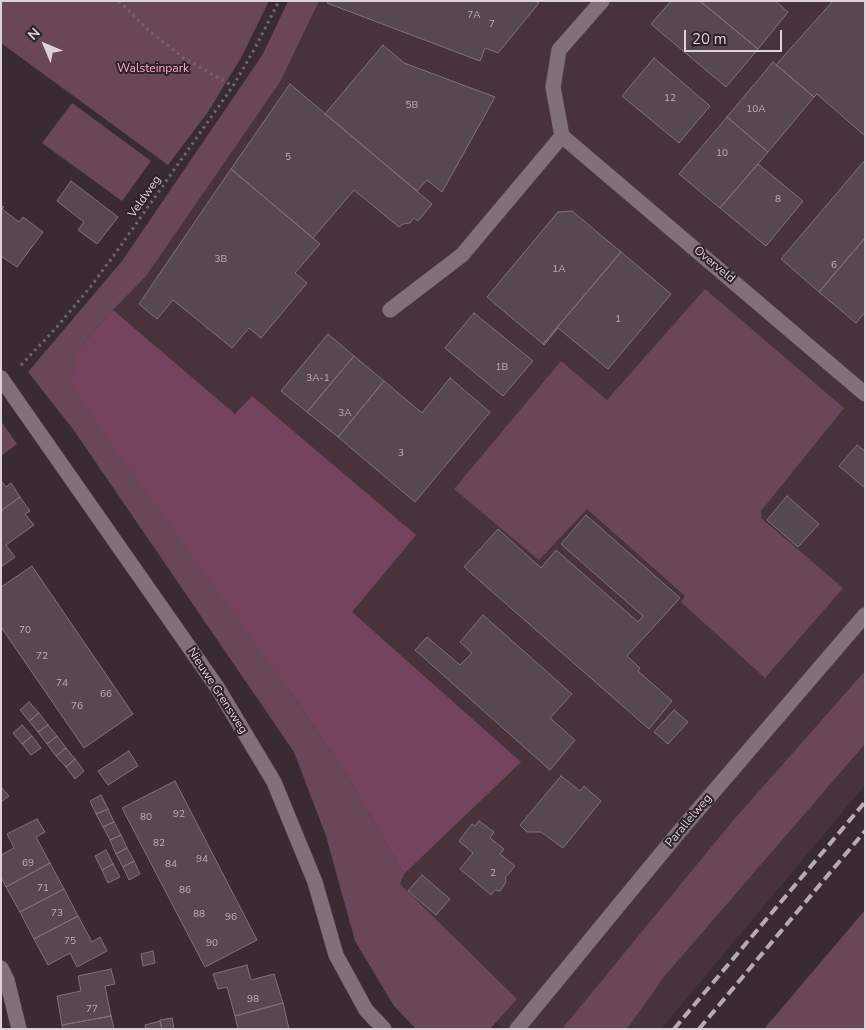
<!DOCTYPE html>
<html>
<head>
<meta charset="utf-8">
<style>
  body { margin:0 }
  #map { position:relative; width:866px; height:1030px; overflow:hidden; background:#3a2b32; font-family:"Nunito Sans",sans-serif }
  canvas { display:block }
  .frame { position:absolute; inset:0; border:2px solid #dcd2d7; pointer-events:none }
  .north { position:absolute; left:20px; top:20px; width:50px; height:50px; -webkit-text-stroke:4px #2f2228; paint-order:stroke; rotate:315deg; font-size:14px; font-weight:700; line-height:20px; text-align:center; color:#dcd2d7 }
  .north::after { content:''; display:block; margin:auto; width:18px; height:22px; background:#dcd2d7; clip-path:polygon(50% 0,100% 100%,50% 72%,0 100%) }
  .scale { position:absolute; left:684px; top:30px; width:98px; height:22px; box-sizing:border-box; border:2px solid #dcd2d7; border-top:0; padding-left:6px; font-size:15px; line-height:18px; white-space:nowrap; color:#dcd2d7; -webkit-text-stroke:4px #2f2228; paint-order:stroke }
</style>
</head>
<body>
<div id="map">
<canvas width="866" height="1030"></canvas>
<div class="frame"></div>
<div class="north">N</div>
<div class="scale">20 m</div>
</div>
<script>
const g = document.querySelector('canvas').getContext('2d');
g.lineJoin = 'round';
function fill(path, color) {
  g.fillStyle = color;
  g.fill(path, 'evenodd');
}
function toPath(rows) {
  const path = new Path2D();
  for (const r of rows) {
    path.moveTo(r[0], r[1]);
    for (let i = 2; i < r.length; i += 2) path.lineTo(r[i], r[i + 1]);
  }
  return path;
}
function trace(path, color, width, dash) {
  g.strokeStyle = color;
  g.lineWidth = width;
  g.lineCap = dash ? 'butt' : 'round';
  g.setLineDash(dash || []);
  g.stroke(path);
}
function write(font, color, halo, rows, align = 'center') {
  g.font = font + ' "Nunito Sans",sans-serif';
  g.lineWidth = 4;
  g.setLineDash([]);
  g.textBaseline = 'middle';
  g.strokeStyle = halo;
  g.fillStyle = color;
  for (const [text, x, y, turn = 0] of rows) {
    g.save();
    g.translate(x, y);
    g.rotate((+turn || 0) * Math.PI / 180);
    g.textAlign = isNaN(turn) ? turn : align;
    if (halo) g.strokeText(text, 0, 0);
    g.fillText(text, 0, 0);
    g.restore();
  }
}
const built = toPath([
  [288,1,865,1,865,712,589,1029,502,1029,376,878,97,323,254,69,277,27],
  [865,744,865,785,661,1029,627,1029,664,977]
]);
const green = toPath([
  [1,1,269,1,242,56,208,112,168,165,1,43],
  [288,1,319,1,280,82,146,276,113,310,82,345,290,691,347,775,404,874,400,884,517,999,490,1029,416,1029,394,1006,355,941,326,836,294,752,73,429,28,372,122,261,263,54],
  [72,103,151,161,122,201,42,143],
  [705,289,844,408,761,511,761,518,843,588,765,678,681,602,685,596,587,509,539,560,454,489,561,361,607,400],
  [1,421,17,444,1,456],
  [865,671,865,744,664,977,627,1029,562,1029,731,823],
  [865,910,865,1029,764,1029]
]);
const forest = toPath([
  [113,310,235,414,252,396,416,535,352,612,521,762,404,874,347,775,290,691,102,430,72,385,74,367,82,345]
]);
const building = toPath([
  [328,1,535,1,539,3,498,53,485,48,480,61,327,3,328,1],
  [671,1,700,1,758,49,726,87,651,24,671,1],
  [700,1,775,1,788,12,758,49,700,1],
  [833,1,865,1,865,136,817,94,814,97,776,65,833,1],
  [383,45,404,63,495,97,442,192,427,180,417,191,325,114,383,45],
  [654,58,710,106,679,143,622,96,654,58],
  [773,62,814,97,768,152,727,117,773,62],
  [290,84,432,204,418,221,414,218,410,223,403,224,399,227,354,190,313,238,231,169,290,84],
  [727,117,768,152,720,208,679,174,727,117],
  [865,160,865,238,819,292,781,259,865,160],
  [758,164,803,201,766,246,720,208,758,164],
  [231,169,320,244,295,273,307,283,261,338,249,328,232,348,173,300,157,319,139,304,231,169],
  [71,181,118,217,97,244,78,230,84,222,57,201,71,181],
  [1,206,4,207,2,209,19,222,23,217,43,232,17,267,1,256,1,206],
  [572,211,621,252,543,344,487,297,558,212,572,211],
  [865,238,865,312,856,323,819,292,865,238],
  [621,252,671,294,608,369,558,328,544,345,543,344,621,252],
  [474,313,533,361,503,396,445,348,474,313],
  [328,334,354,356,307,412,281,391,328,334],
  [354,356,384,381,338,437,307,412,354,356],
  [450,378,490,412,415,502,338,437,384,381,422,413,450,378],
  [857,445,865,451,865,488,839,466,857,445],
  [1,481,6,487,11,483,20,497,1,511,1,481],
  [787,496,819,524,798,547,767,520,787,496],
  [20,497,30,511,25,514,34,525,6,545,15,557,1,567,1,511,20,497],
  [586,515,680,598,627,656,640,668,638,671,672,701,649,729,464,567,498,529,541,568,556,550,638,622,643,616,561,544,586,515],
  [32,566,133,714,84,748,1,627,1,587,32,566],
  [483,615,572,694,550,718,575,740,550,770,415,650,427,637,460,665,472,653,460,642,483,615],
  [29,702,39,713,29,721,20,710,29,702],
  [674,710,688,722,668,744,654,732,674,710],
  [39,713,48,725,38,732,29,721,39,713],
  [22,725,32,736,22,744,13,733,22,725],
  [48,725,57,736,47,744,38,732,48,725],
  [32,736,41,748,31,755,22,744,32,736],
  [57,736,66,748,56,756,47,744,57,736],
  [66,748,75,759,66,767,56,756,66,748],
  [129,751,138,766,108,785,98,771,129,751],
  [75,759,84,771,75,779,66,767,75,759],
  [561,776,580,791,584,786,601,801,563,848,541,832,527,832,520,825,561,776],
  [175,781,257,940,205,967,122,808,175,781],
  [1,787,9,796,1,802,1,787],
  [101,795,108,809,96,814,90,801,101,795],
  [108,809,114,822,103,827,96,814,108,809],
  [37,819,45,832,36,837,50,863,6,887,1,877,1,855,14,848,7,834,37,819],
  [479,821,494,832,490,838,504,849,500,854,515,866,505,878,506,882,500,891,495,890,491,895,460,869,473,853,459,841,472,824,475,826,479,821],
  [114,822,121,835,110,840,103,827,114,822],
  [121,835,127,848,116,854,110,840,121,835],
  [127,848,134,861,123,867,116,854,127,848],
  [106,850,113,864,102,870,95,856,106,850],
  [134,861,140,874,129,880,123,867,134,861],
  [50,863,64,889,20,912,6,887,50,863],
  [113,864,120,877,108,883,102,870,113,864],
  [422,875,450,899,436,915,408,891,422,875],
  [64,889,78,916,34,939,20,912,64,889],
  [78,916,92,942,100,937,107,951,77,967,70,953,48,965,34,939,78,916],
  [153,951,155,963,143,966,141,954,153,951],
  [247,965,251,980,274,974,283,1003,235,1016,227,987,218,989,213,974,247,965],
  [111,969,115,984,105,986,111,1016,62,1025,57,996,81,991,78,976,111,969],
  [283,1003,289,1029,238,1029,235,1016,283,1003],
  [111,1016,114,1029,63,1029,62,1025,111,1016],
  [172,1018,174,1029,162,1029,160,1020,172,1018],
  [160,1021,162,1029,146,1029,145,1025,160,1021]
]);
const path = toPath([
  [119,1,148,30,185,59,233,86],
  [21,365,56,328,92,285,117,251,233,86,255,48,279,1]
]);
const minor = toPath([
  [602,1,559,50,553,87,562,136,865,394],
  [390,310,462,255,562,136],
  [1,378,217,687,274,782,315,882,336,955,366,1010,384,1029],
  [1,968,7,980,19,1029],
  [517,1029,679,832,865,615]
]);
const rail = toPath([
  [674,1029,865,802],
  [699,1029,865,831]
]);
const numberNames = [
  ["7A",474,16],
  ["7",492,25],
  ["12",670,99],
  ["5B",412,106],
  ["10A",756,110],
  ["10",722,154],
  ["5",288,158],
  ["8",778,200],
  ["3B",221,260],
  ["6",834,266],
  ["1A",559,270],
  ["1",618,320],
  ["1B",502,368],
  ["3A-1",318,379],
  ["3A",345,414],
  ["3",401,454],
  ["70",25,631],
  ["72",42,657],
  ["74",62,684],
  ["66",106,695],
  ["76",77,707],
  ["92",179,815],
  ["80",146,818],
  ["82",159,844],
  ["94",202,860],
  ["69",28,864],
  ["84",171,865],
  ["2",493,874],
  ["71",43,889],
  ["86",185,891],
  ["73",57,914],
  ["88",199,915],
  ["96",231,918],
  ["75",70,942],
  ["90",212,944],
  ["98",253,1000],
  ["77",92,1010]
];
const parkNames = [
  ["Walsteinpark",153,69]
];
const streetNames = [
  ["Veldweg",145,197,-55],
  ["Overveld",714,265,40],
  ["Nieuwe Grensweg",217,691,57],
  ["Parallelweg",689,821,-50]
];
fill(built, '#48333d');
fill(green, '#694758');
fill(forest, '#76435e');
fill(building, '#57474e');
trace(building, '#827179', 1);
trace(minor, '#55494f', 16);
trace(path, '#73656c', 3, [2.5, 4]);
trace(minor, '#817078', 15);
trace(rail, '#b6abb0', 4, [10, 5]);
write('10px', '#bbafb5', null, numberNames);
write('12px', '#feacd5', '#2f2228', parkNames);
write('12px', '#dcd2d7', '#2f2228', streetNames);
</script>
</body>
</html>
